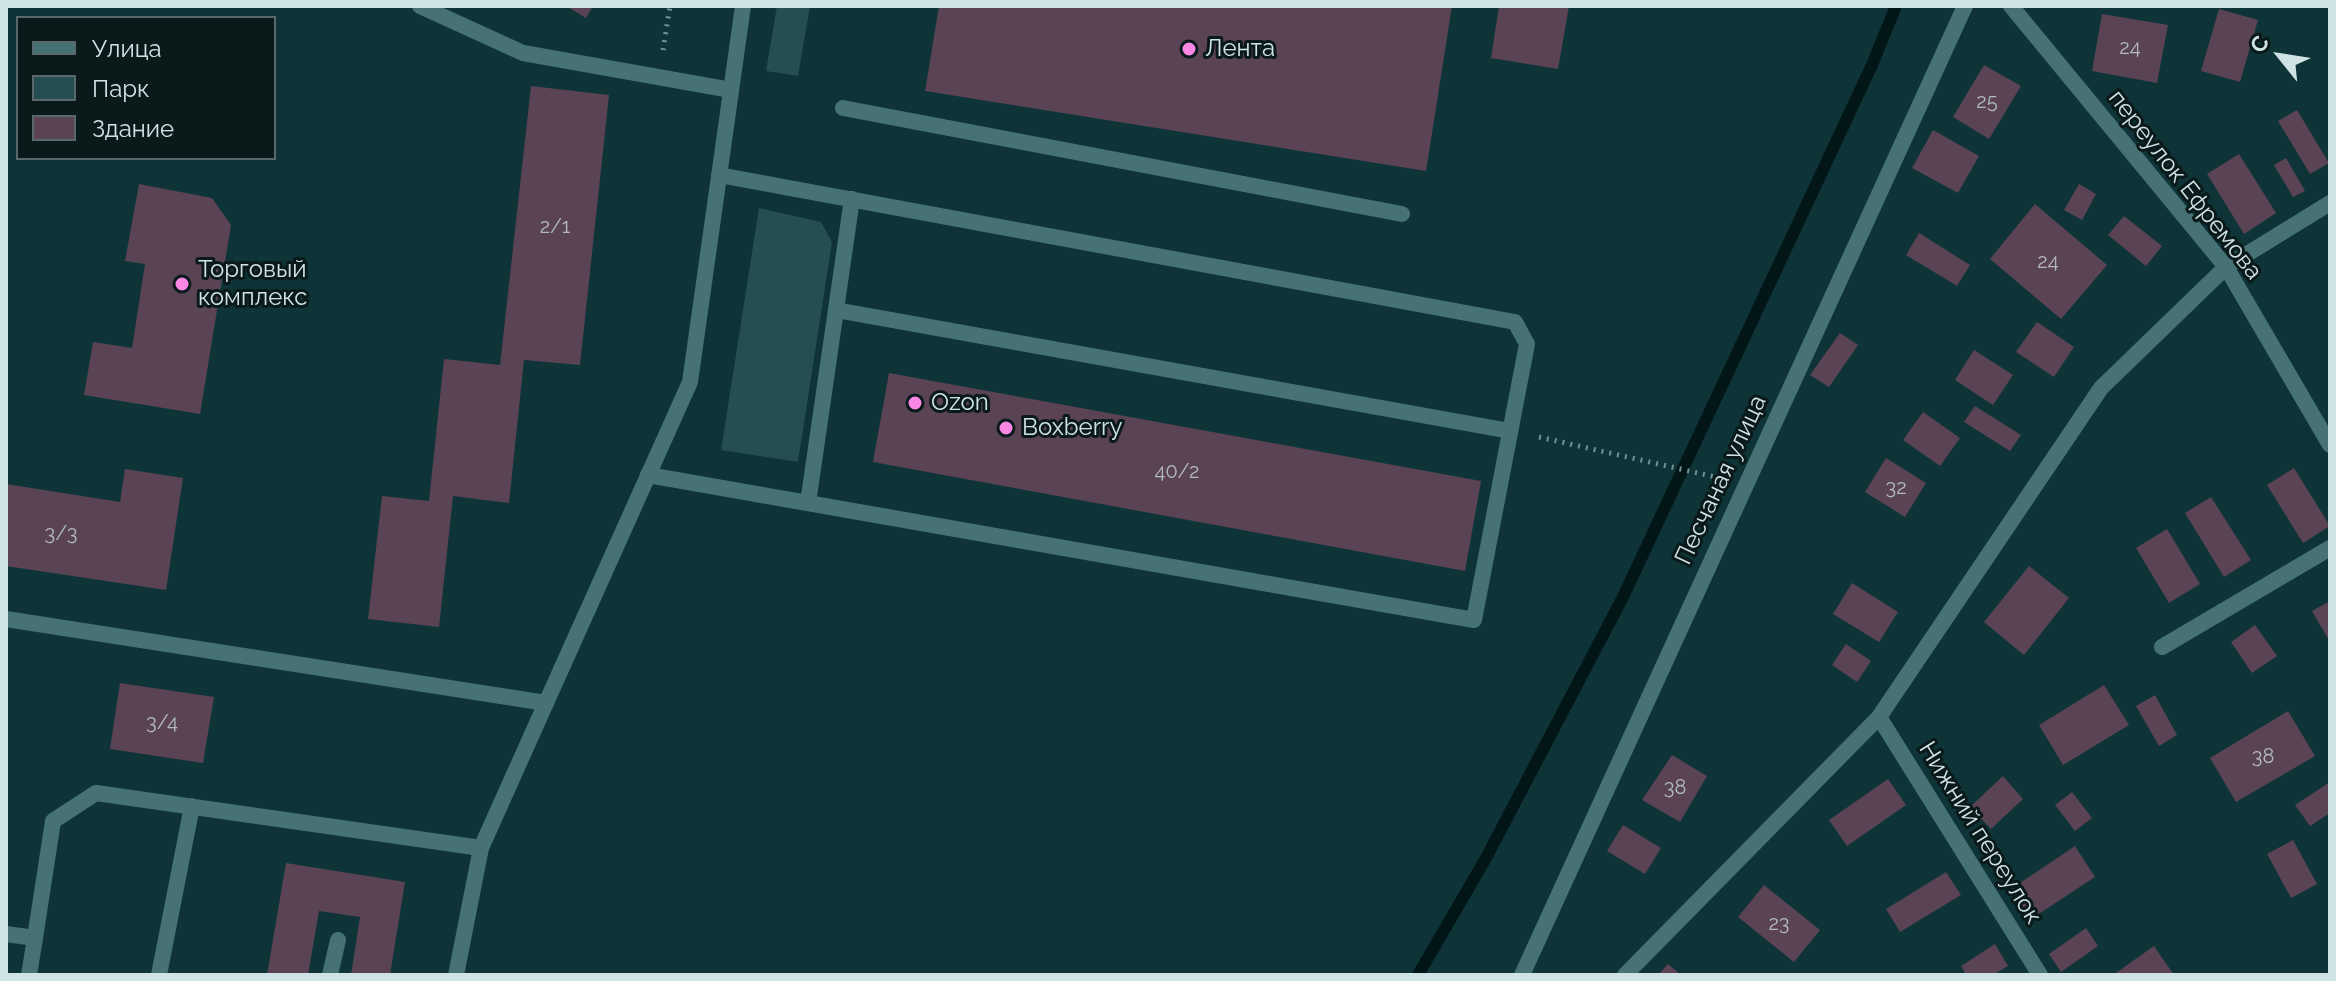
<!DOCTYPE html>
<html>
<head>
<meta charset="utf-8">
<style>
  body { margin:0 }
  #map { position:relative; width:2336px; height:981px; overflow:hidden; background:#0f3437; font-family:Raleway,sans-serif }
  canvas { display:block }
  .frame { position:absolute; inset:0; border:8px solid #cfe2e4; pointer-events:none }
  .legend { position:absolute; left:16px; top:16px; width:260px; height:144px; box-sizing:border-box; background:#0a191a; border:2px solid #59696b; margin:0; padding:10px 14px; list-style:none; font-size:24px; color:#cfe2e4 }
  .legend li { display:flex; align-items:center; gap:16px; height:40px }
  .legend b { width:40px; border:2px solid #59696b }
  .north { position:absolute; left:2240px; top:16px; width:80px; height:80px; -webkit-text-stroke:6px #0a191a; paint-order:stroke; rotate:300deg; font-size:22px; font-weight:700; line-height:32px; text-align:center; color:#cfe2e4 }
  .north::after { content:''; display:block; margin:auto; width:28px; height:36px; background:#cfe2e4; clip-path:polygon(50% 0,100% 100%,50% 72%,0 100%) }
</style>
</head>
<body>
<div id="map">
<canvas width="2336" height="981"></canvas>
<div class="frame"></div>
<ul class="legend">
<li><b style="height:10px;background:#467276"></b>Улица</li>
<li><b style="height:22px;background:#254e52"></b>Парк</li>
<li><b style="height:22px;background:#594354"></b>Здание</li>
</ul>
<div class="north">С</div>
</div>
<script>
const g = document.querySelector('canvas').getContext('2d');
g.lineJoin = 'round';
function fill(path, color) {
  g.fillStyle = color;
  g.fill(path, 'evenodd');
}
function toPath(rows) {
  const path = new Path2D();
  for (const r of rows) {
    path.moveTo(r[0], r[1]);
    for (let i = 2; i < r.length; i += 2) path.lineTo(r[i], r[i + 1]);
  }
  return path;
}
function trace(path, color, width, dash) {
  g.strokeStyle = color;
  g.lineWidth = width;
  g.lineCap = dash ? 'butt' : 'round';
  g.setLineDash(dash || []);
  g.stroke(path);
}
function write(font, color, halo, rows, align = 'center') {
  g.font = font + ' Raleway,sans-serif';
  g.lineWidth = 6;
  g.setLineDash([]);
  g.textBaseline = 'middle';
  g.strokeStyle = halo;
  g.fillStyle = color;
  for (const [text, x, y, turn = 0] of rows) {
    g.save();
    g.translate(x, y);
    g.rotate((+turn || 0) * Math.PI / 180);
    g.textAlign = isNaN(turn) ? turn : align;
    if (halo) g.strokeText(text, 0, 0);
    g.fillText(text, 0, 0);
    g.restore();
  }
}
const green = toPath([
  [777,6,810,6,798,76,766,71],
  [759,208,821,222,832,242,798,462,721,450]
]);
const stream = toPath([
  [1418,975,1486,858,1623,597,1872,65,1896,6]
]);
const building = toPath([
  [566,6,593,6,586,18],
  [939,6,1452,6,1426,171,925,91],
  [1499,6,1569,6,1558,69,1491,58],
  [2219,9,2258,20,2240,82,2201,71],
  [2102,14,2168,25,2157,83,2092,71],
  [1984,65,2021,86,1989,139,1953,117],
  [531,86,609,95,580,365,524,360,509,503,453,496,439,627,368,619,382,496,429,501,444,359,500,365],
  [2297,110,2329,163,2310,174,2278,121],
  [1933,130,1979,156,1958,193,1912,168],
  [2239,154,2276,213,2244,234,2207,174],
  [2286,158,2305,191,2293,197,2274,165],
  [139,184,212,198,231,225,200,414,84,395,93,342,132,348,145,264,125,261],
  [2079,184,2096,194,2082,220,2064,210],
  [2035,204,2107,265,2061,319,1990,259],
  [2124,216,2162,246,2146,266,2108,235],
  [1919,233,1970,265,1957,286,1906,255],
  [2037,322,2074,347,2054,377,2016,352],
  [1840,333,1858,345,1829,387,1810,375],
  [1974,350,2013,375,1993,405,1955,380],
  [889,373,1481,481,1465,571,873,462],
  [1975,406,2021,435,2010,451,1964,422],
  [1923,412,1960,438,1940,466,1903,440],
  [1886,458,1926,483,1905,517,1865,492],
  [2294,468,2330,526,2303,543,2267,485],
  [125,469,183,478,166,590,6,566,6,484,120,502],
  [2211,497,2251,560,2224,577,2185,513],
  [2167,529,2200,584,2169,603,2136,548],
  [2029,566,2069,598,2024,655,1984,622],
  [1852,583,1898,612,1879,642,1833,614],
  [2330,601,2330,642,2312,611],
  [2255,625,2277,656,2252,673,2231,642],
  [1846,644,1871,661,1857,682,1832,665],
  [120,683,214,697,203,763,110,749],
  [2104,685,2129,725,2063,765,2039,725],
  [2155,695,2177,735,2159,746,2136,706],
  [2288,711,2315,756,2236,802,2210,758],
  [1672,755,1707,776,1680,822,1642,800],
  [2003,776,2023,799,1991,829,1970,807],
  [1888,779,1906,805,1847,846,1829,820],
  [2330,782,2330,813,2310,826,2295,805],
  [2072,792,2092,818,2075,831,2055,805],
  [1623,825,1661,848,1645,874,1607,851],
  [2293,840,2317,884,2291,898,2267,854],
  [2075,846,2095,877,2028,921,2008,891],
  [286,863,405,882,390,975,351,975,360,917,319,911,308,975,267,975],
  [1946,872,1961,895,1900,932,1886,909],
  [1764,885,1820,930,1794,962,1738,917],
  [2086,928,2098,946,2061,972,2049,954],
  [1995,944,2008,966,1993,975,1966,975,1961,966],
  [2154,946,2174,975,2113,975],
  [1668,964,1681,975,1658,975]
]);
const path = toPath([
  [663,50,670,6],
  [1539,437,1720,478]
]);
const service = toPath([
  [843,108,1402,214],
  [836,310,1510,431],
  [648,475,1474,620,1527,344,1515,322,719,175],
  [808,503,852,199],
  [6,619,546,703],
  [6,934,35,938,29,975],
  [330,975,338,940],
  [456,975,481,848]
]);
const minor = toPath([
  [420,6,523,53,731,90],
  [2011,6,2226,267,2330,445],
  [2162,647,2330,548],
  [1879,717,2040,975],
  [35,938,53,821,96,793,481,848,546,703],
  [159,975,192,806],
  [1522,975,1965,6],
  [1625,975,1879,717,2101,388,2226,267,2330,203]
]);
const tertiary = toPath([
  [546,703,690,382,743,6]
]);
const markers = [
  [1189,49,8,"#fb87e5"],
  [182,284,8,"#fb87e5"],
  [915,403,8,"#fb87e5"],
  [1006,428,8,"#fb87e5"]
];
const numberNames = [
  ["24",2130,48],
  ["25",1987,102],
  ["2/1",555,227],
  ["24",2048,262],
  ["40/2",1177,472],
  ["32",1896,488],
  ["3/3",61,534],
  ["3/4",162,723],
  ["38",2263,757],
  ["38",1675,788],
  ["23",1779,924]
];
const poiNames = [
  ["Лента",1205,49],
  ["Торговый",198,270],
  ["комплекс",198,298],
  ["Ozon",931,403],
  ["Boxberry",1022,428]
];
const streetNames = [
  ["переулок Ефремова",2185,185,52],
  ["Песчаная улица",1721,480,-65],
  ["Нижний переулок",1980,833,58]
];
fill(green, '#254e52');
trace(stream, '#021618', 12);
fill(building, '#594354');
trace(path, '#749092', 5, [2, 6]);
trace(service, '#467276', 16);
trace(minor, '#467276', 16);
trace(tertiary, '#467276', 16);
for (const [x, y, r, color] of markers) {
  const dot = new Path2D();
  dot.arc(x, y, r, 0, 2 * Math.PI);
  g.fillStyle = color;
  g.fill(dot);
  trace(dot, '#0a191a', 3);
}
write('20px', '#b2bac0', null, numberNames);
write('24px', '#cfe2e4', '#0a191a', poiNames, 'left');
write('24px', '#cfe2e4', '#0a191a', streetNames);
</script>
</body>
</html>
